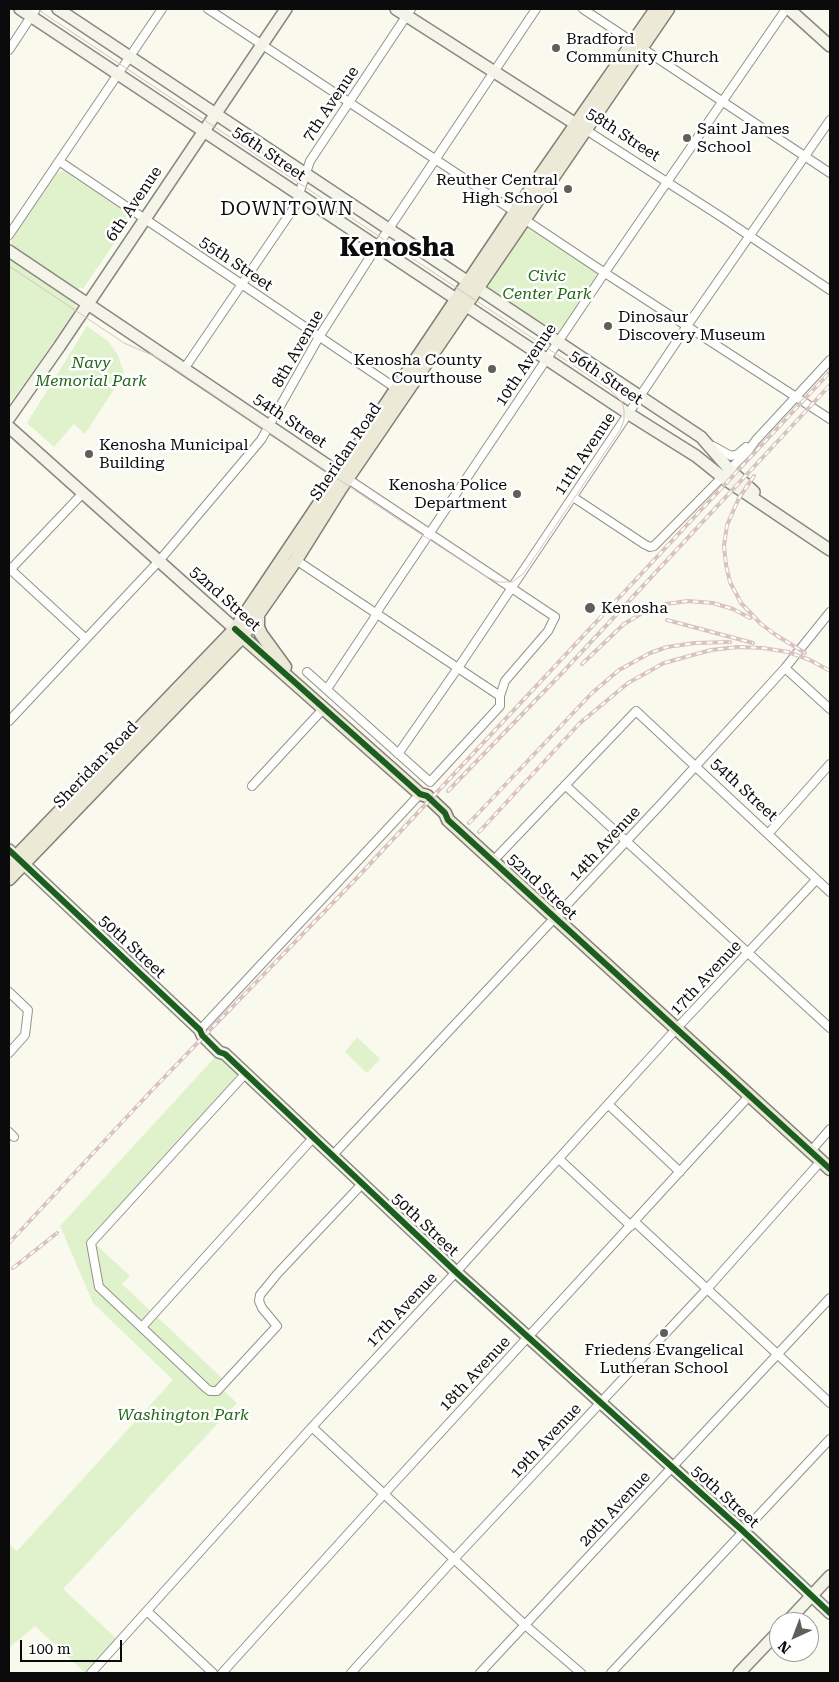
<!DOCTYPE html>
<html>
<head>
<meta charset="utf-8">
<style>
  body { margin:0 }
  #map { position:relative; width:839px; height:1682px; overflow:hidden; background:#faf9ee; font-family:"Roboto Serif",serif }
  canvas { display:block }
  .frame { position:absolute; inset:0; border:10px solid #0b0b0b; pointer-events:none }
  .north { position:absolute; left:769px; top:1612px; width:50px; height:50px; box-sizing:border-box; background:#fff; border:1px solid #9d9d9d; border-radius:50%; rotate:223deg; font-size:14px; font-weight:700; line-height:20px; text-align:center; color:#0b0b0b }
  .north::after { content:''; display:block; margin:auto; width:18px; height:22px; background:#5f5e5a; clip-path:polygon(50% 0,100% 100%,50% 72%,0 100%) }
  .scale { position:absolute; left:20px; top:1640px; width:102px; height:22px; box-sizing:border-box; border:2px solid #0b0b0b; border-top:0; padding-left:6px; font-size:15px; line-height:18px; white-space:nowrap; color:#0b0b0b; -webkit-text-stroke:4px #fff; paint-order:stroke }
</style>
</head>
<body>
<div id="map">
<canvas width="839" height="1682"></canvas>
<div class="frame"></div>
<div class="north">N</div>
<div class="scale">100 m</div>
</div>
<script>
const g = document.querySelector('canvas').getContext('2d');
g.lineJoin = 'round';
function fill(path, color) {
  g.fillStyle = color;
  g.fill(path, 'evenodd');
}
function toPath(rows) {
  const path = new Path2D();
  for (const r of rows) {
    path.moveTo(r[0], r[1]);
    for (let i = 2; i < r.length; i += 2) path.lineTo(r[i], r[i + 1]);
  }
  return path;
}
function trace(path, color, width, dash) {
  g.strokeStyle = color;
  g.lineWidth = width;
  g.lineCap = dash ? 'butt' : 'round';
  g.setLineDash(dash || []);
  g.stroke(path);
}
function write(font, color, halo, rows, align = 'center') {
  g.font = font + ' "Roboto Serif",serif';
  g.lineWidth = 5;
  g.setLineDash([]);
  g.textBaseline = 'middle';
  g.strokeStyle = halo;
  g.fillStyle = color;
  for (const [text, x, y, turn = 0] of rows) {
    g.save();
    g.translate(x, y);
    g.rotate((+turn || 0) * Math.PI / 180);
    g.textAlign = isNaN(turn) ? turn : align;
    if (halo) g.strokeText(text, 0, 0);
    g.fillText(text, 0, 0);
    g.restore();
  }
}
const green = toPath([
  [61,171,65,171,122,210,128,214,126,217,130,220,83,289,80,287,78,290,15,248,11,242,14,235,55,175],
  [527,227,596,272,597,279,561,331,554,333,486,288,485,282,521,229],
  [9,257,74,300,76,308,41,360,9,404],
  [87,326,109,342,118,355,124,374,85,434,74,424,54,447,27,423],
  [357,1037,380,1059,367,1073,345,1052],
  [217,1055,236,1072,236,1078,90,1239,130,1276,122,1284,223,1379,218,1385,237,1403,63,1589,117,1639,85,1673,35,1626,9,1648,9,1544,17,1551,173,1380,93,1303,60,1226]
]);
const street = toPath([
  [208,9,515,212],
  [583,9,633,42],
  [642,48,830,173],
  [9,50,36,9],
  [586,130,723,218,830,290],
  [59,161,397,389],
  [524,219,605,273,830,419],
  [9,235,162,9],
  [184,369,295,206,310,161,411,9],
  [713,446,731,456,738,454,746,447],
  [573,497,644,544,650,547,654,546,748,451,756,440,830,360],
  [296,560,500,696],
  [10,569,86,639],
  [9,571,83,493],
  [785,668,830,709],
  [307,672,430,782,500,706,500,696,505,681,548,631,555,617,348,479],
  [327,689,373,620,380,607,601,278,786,9],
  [9,721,159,561,261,440,319,337,372,254,536,9],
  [398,754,462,662,687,326,830,120],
  [565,785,830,1028],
  [252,786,324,708],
  [768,834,830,764],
  [493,861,636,711,830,892],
  [9,992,28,1010,25,1035,9,1053],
  [200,1030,420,794],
  [246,1073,91,1243,99,1287,206,1388,210,1391,217,1391,277,1326,262,1308,259,1301,260,1295,278,1273,362,1184],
  [609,1105,680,1172],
  [9,1132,14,1137],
  [811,1151,830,1129],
  [332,1156,662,803,785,668,830,612],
  [559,1159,631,1226],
  [635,1222,830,1403],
  [142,1327,313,1138],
  [312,1427,525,1625,581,1673],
  [148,1612,213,1673],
  [91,1673,312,1427,456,1272,677,1028,816,880],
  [222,1673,384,1494,750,1095],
  [351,1673,455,1558,707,1289,821,1161],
  [480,1673,830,1298],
  [611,1673,830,1439]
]);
const secondary = toPath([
  [20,9,629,414,696,456,726,480,830,550],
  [58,9,701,437,729,469,754,492],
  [396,9,582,128],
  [789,9,830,46],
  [9,251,345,477],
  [9,418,59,347,286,9],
  [9,427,235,629],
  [9,850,200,1030,202,1035,219,1052,225,1054,456,1272,743,1531,830,1613],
  [787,1622,830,1576],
  [739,1673,779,1631]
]);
const primary = toPath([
  [258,615,258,627,261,634,285,667],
  [236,631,420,794,427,796,445,813,448,820,830,1169],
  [9,864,235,629,515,212,656,9],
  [9,879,243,636,296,560,341,488,668,9]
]);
const tram = toPath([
  [9,266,124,343,152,355,166,363,393,516,485,576,498,582,512,582,524,573,620,430,624,420,624,410,622,402,609,389,37,9]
]);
const rail = toPath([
  [754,476,739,498,727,525,724,546,726,565,730,582,741,603,761,624,780,638],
  [667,620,753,643],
  [776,635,805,653],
  [582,664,624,624,649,609,666,604,688,601,713,603,733,609,750,618],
  [448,791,562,673,830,385],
  [469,823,592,693,619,670,650,653,667,647,695,643,730,642],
  [479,832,580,723,628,683,664,663,711,650,738,647,763,648,788,652,810,660,830,671],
  [9,1243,154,1088,353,882,830,372],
  [13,1268,57,1233]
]);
const cycleway = toPath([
  [235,629,420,794,427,796,445,813,448,820,830,1169],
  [9,850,200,1030,202,1035,219,1052,225,1054,456,1272,743,1531,830,1613]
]);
const markers = [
  [556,48,5,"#5f5e5a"],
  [687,138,5,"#5f5e5a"],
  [568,189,5,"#5f5e5a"],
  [608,326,5,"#5f5e5a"],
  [492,369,5,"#5f5e5a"],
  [89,454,5,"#5f5e5a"],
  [517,494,5,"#5f5e5a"],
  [590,608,6,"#5f5e5a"],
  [664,1333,5,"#5f5e5a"]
];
const poiNames = [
  ["Bradford",566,39],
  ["Community Church",566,57],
  ["Saint James",697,129],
  ["School",697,147],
  ["Reuther Central",558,180,"right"],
  ["High School",558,198,"right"],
  ["Dinosaur",618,317],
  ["Discovery Museum",618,335],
  ["Kenosha County",482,360,"right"],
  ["Courthouse",482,378,"right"],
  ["Kenosha Municipal",99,445],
  ["Building",99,463],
  ["Kenosha Police",507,485,"right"],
  ["Department",507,503,"right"],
  ["Kenosha",601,608],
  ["Friedens Evangelical",664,1350,"center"],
  ["Lutheran School",664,1368,"center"]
];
const streetNames = [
  ["7th Avenue",331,104,-56],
  ["58th Street",623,135,33],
  ["56th Street",269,154,34],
  ["6th Avenue",134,204,-56],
  ["55th Street",236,264,34],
  ["8th Avenue",298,349,-60],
  ["10th Avenue",526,365,-56],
  ["56th Street",606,378,34],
  ["54th Street",290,421,34],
  ["Sheridan Road",346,452,-56],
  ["11th Avenue",585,454,-56],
  ["52nd Street",225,599,42],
  ["Sheridan Road",96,765,-46],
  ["54th Street",744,790,43],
  ["14th Avenue",605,844,-47],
  ["52nd Street",542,887,43],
  ["50th Street",132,947,43],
  ["17th Avenue",706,978,-47],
  ["50th Street",425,1225,43],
  ["17th Avenue",402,1310,-47],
  ["18th Avenue",475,1374,-47],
  ["19th Avenue",546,1441,-47],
  ["50th Street",725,1497,42],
  ["20th Avenue",615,1509,-47]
];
const parkNames = [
  ["Civic",547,276],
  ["Center Park",547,294],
  ["Navy",91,363],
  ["Memorial Park",91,381],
  ["Washington Park",183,1415]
];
const quarterNames = [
  ["DOWNTOWN",287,209]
];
const townNames = [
  ["Kenosha",397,248]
];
fill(green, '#e0f2cb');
trace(street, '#93928d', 10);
trace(secondary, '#898984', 14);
trace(primary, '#807f7a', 15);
trace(street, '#fefefc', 8);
trace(secondary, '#f4f4e8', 11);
trace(primary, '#ece9d6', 12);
trace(tram, '#d8c3c1', 1);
trace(rail, '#d8c3c1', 4);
trace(rail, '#fff', 2, [5.5]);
trace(cycleway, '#1b5e20', 6);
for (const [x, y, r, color] of markers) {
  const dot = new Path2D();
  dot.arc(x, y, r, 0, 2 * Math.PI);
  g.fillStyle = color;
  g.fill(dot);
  trace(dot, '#fff', 2);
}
write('16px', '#0b0b0b', '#fff', poiNames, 'left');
write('16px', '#0b0b0b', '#fff', streetNames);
write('italic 16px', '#206816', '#fff', parkNames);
g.letterSpacing = '1px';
write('19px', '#0b0b0b', '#fff', quarterNames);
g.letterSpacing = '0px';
write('bold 26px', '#0b0b0b', '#fff', townNames);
</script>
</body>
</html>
